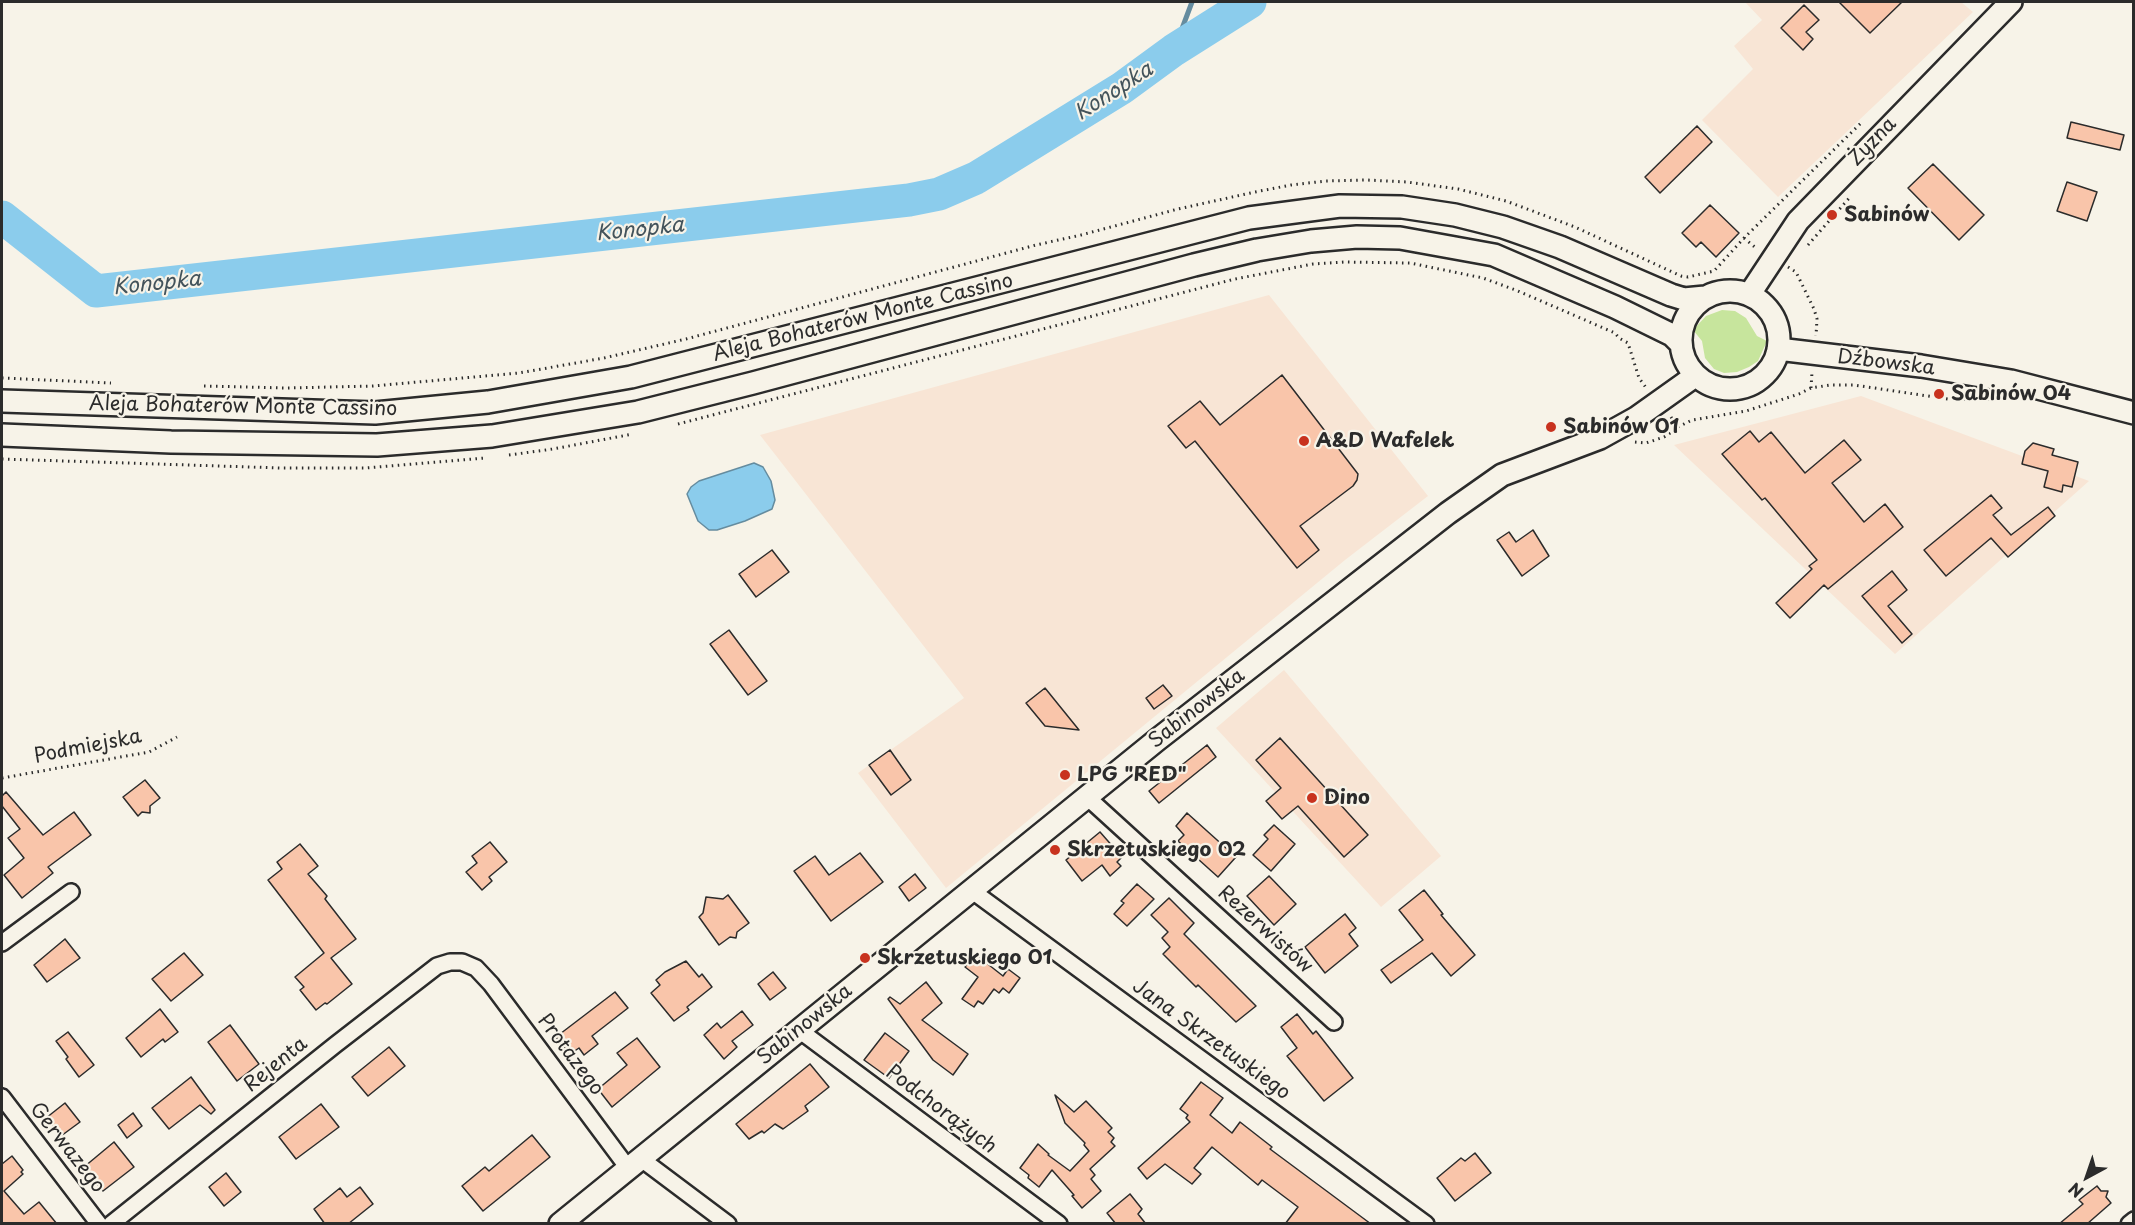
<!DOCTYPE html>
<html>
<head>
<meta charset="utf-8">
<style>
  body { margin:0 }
  #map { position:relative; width:2135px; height:1225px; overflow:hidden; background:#f7f3e8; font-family:"Playpen Sans",sans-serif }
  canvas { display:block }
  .frame { position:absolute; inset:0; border:3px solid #2b2b2b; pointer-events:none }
  .north { position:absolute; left:2057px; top:1147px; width:60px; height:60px; -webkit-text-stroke:4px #f7f3e8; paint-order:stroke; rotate:220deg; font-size:16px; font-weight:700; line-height:24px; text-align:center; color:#2b2b2b }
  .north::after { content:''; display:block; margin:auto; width:21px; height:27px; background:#2b2b2b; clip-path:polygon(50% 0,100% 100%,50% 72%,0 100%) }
</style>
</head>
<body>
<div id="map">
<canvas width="2135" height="1225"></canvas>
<div class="frame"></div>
<div class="north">N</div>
</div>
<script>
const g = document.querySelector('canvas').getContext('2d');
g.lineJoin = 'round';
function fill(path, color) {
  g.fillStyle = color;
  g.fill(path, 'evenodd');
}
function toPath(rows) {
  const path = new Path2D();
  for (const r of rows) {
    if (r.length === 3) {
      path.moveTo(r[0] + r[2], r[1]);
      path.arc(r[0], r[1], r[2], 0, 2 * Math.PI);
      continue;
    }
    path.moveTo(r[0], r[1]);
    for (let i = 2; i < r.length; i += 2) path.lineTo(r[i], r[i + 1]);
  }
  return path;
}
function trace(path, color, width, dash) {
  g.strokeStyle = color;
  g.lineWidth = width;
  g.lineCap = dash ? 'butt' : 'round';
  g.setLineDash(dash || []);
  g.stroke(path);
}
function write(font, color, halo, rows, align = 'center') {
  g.font = font + ' "Playpen Sans",sans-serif';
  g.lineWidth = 4.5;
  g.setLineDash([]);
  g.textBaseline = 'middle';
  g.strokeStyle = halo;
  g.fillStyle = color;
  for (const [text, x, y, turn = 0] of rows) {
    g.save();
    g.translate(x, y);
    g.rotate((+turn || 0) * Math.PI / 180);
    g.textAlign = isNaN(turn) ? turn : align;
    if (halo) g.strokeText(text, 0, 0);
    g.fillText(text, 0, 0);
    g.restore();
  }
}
const built = toPath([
  [1745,2,1961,2,1973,12,1778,197,1702,120,1753,69,1734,46,1762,20],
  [1269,295,1428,496,1345,560,946,888,858,773,964,698,760,435],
  [1861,396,2089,481,1895,654,1674,445],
  [1284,670,1441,856,1381,907,1216,728]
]);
const green = toPath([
  [1722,310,1735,311,1746,318,1757,336,1767,341,1758,361,1749,367,1737,372,1724,373,1714,369,1705,358,1702,341,1693,330,1706,316]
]);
const water = toPath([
  [754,463,763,467,771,481,775,500,772,509,745,521,717,530,709,530,698,521,687,494,691,487,699,481,754,463]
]);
const stream = toPath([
  [1174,50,1192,2]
]);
const river = toPath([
  [2,217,96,291,909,200,939,194,976,178,1122,88,1174,50,1250,2]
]);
const building = toPath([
  [1839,2,1902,2,1870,33,1839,2],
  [1804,5,1819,20,1806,32,1813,39,1803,50,1781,28,1804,5],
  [2071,122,2124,135,2120,150,2067,138,2071,122],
  [1697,126,1712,142,1660,193,1645,177,1697,126],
  [1933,164,1984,215,1959,240,1908,188,1933,164],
  [2067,182,2097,192,2087,221,2057,211,2067,182],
  [1710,205,1739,233,1716,257,1701,242,1696,247,1682,233,1710,205],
  [1282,375,1358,474,1357,480,1353,486,1300,526,1319,550,1297,568,1195,441,1186,448,1168,426,1200,401,1220,425,1282,375],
  [1750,431,1759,442,1771,432,1805,473,1844,440,1861,460,1832,483,1864,522,1885,504,1903,527,1828,589,1824,585,1790,618,1776,603,1812,569,1809,566,1817,560,1765,498,1762,500,1722,454,1750,431],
  [2033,443,2054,449,2052,455,2078,462,2072,487,2063,485,2062,492,2044,487,2048,471,2022,464,2025,451,2033,443],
  [1991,495,2002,508,1993,515,2011,535,2048,507,2055,516,2008,557,1991,538,1946,576,1924,550,1991,495],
  [1533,530,1549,556,1522,576,1497,540,1509,532,1516,542,1533,530],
  [772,550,789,572,756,597,739,574,772,550],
  [1892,571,1907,590,1888,606,1912,634,1902,643,1862,596,1892,571],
  [729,630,767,681,748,695,710,644,729,630],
  [1163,685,1172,696,1154,709,1146,698,1163,685],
  [1045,688,1079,730,1045,726,1026,703,1045,688],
  [1280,738,1368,835,1344,857,1298,806,1282,819,1266,801,1281,788,1256,760,1280,738],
  [1207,745,1216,757,1159,803,1149,791,1207,745],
  [890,750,911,780,891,795,869,765,890,750],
  [145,780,160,798,150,806,150,813,142,812,138,816,123,797,145,780],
  [6,792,43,835,74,812,91,835,48,867,53,873,22,898,4,875,24,858,8,838,20,829,2,806,2,796,6,792],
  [1187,813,1236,857,1218,877,1178,841,1184,835,1176,826,1187,813],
  [1274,825,1295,844,1271,871,1253,855,1268,839,1264,835,1274,825],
  [1100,832,1122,857,1117,862,1121,866,1110,876,1102,865,1082,881,1066,860,1100,832],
  [490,842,507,862,489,877,492,881,482,890,466,872,477,863,472,856,490,842],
  [300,844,318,866,308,874,327,896,325,899,356,939,331,958,352,984,327,1004,325,1003,316,1010,300,990,304,987,295,977,324,953,268,880,282,869,277,862,300,844],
  [860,853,883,882,831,921,794,871,815,856,829,875,860,853],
  [915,874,926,888,909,901,899,887,915,874],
  [1269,876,1296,904,1274,925,1247,896,1269,876],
  [1137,884,1154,899,1127,926,1114,914,1124,903,1121,901,1137,884],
  [1424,890,1443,914,1441,915,1475,955,1451,976,1432,953,1391,983,1381,970,1423,940,1399,910,1424,890],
  [728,895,749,923,737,932,736,938,730,937,719,945,699,917,703,913,706,897,723,899,728,895],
  [1169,898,1194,923,1184,934,1256,1006,1236,1022,1198,985,1196,987,1163,954,1170,947,1162,938,1168,932,1151,915,1169,898],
  [1345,914,1356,928,1349,934,1358,946,1325,973,1305,947,1345,914],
  [65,939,80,958,47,982,34,965,65,939],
  [184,953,203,975,171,1001,152,979,184,953],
  [975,954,1003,976,1008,969,1020,978,1009,993,1003,988,999,993,994,989,983,1004,978,1001,974,1007,962,999,978,977,965,967,975,954],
  [686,961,699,977,702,974,712,987,687,1007,689,1010,674,1021,651,993,660,985,656,980,665,972,686,961],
  [773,972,786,988,770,1000,758,984,773,972],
  [926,982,942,1003,922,1020,968,1054,953,1075,933,1060,888,999,890,997,900,1004,926,982],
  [615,992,628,1008,592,1036,598,1044,584,1055,579,1048,570,1054,556,1037,615,992],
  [160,1009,178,1032,165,1042,163,1039,141,1057,126,1038,160,1009],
  [742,1011,753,1025,732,1041,737,1047,724,1059,704,1035,717,1023,721,1028,742,1011],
  [1297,1014,1313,1034,1316,1031,1353,1078,1324,1101,1287,1056,1297,1048,1281,1027,1297,1014],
  [230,1025,259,1064,237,1081,208,1042,230,1025],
  [68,1032,94,1065,79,1077,66,1059,68,1057,56,1041,68,1032],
  [885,1033,909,1051,889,1078,864,1060,885,1033],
  [637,1038,660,1067,612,1107,598,1089,627,1065,617,1053,637,1038],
  [389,1047,405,1066,368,1096,352,1077,389,1047],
  [810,1064,829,1087,805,1106,808,1111,783,1129,775,1124,764,1133,762,1131,749,1139,736,1124,810,1064],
  [191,1077,215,1110,211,1114,200,1105,169,1129,152,1108,191,1077],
  [1201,1082,1223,1098,1210,1115,1232,1133,1240,1122,1272,1147,1270,1149,1371,1224,1285,1224,1298,1207,1262,1180,1258,1185,1212,1147,1194,1168,1201,1174,1192,1184,1165,1164,1147,1179,1138,1168,1190,1122,1186,1118,1188,1115,1180,1109,1201,1082],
  [1055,1095,1074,1112,1086,1101,1112,1128,1108,1132,1114,1138,1111,1142,1115,1146,1090,1169,1095,1175,1091,1179,1101,1191,1082,1208,1072,1196,1074,1195,1052,1170,1039,1187,1028,1178,1029,1175,1020,1168,1038,1144,1049,1154,1048,1155,1070,1171,1089,1151,1084,1145,1085,1143,1065,1123,1055,1095],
  [65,1103,80,1122,61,1136,46,1118,65,1103],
  [321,1104,339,1127,296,1159,279,1137,321,1104],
  [133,1113,142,1126,127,1138,118,1125,133,1113],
  [532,1135,550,1157,483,1211,462,1186,485,1167,489,1171,532,1135],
  [114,1142,134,1167,103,1191,84,1167,114,1142],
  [1475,1153,1491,1173,1455,1201,1437,1178,1461,1158,1465,1161,1475,1153],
  [12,1156,23,1170,21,1172,23,1174,4,1191,24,1214,39,1202,57,1224,2,1224,2,1164,12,1156],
  [226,1173,241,1192,224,1206,209,1187,226,1173],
  [2097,1186,2101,1191,2108,1191,2106,1197,2111,1203,2087,1224,2059,1224,2083,1204,2079,1200,2097,1186],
  [360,1187,373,1204,348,1224,325,1224,314,1209,340,1188,347,1197,360,1187],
  [1130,1194,1142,1209,1138,1214,1146,1224,1116,1224,1107,1213,1130,1194]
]);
const path = toPath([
  [1744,238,1757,249],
  [1808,245,1851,196],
  [1788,267,1796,272,1814,309,1817,319,1816,336],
  [2,378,111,383],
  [204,386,287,388,373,386,519,373,604,358,686,339,1036,245,1081,235,1178,209,1255,192,1291,185,1326,181,1367,180,1407,182,1458,189,1506,201,1575,227,1681,276,1688,277,1714,271,1744,238,1861,123,1863,125],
  [1811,388,1812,372],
  [1671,417,1678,427,1692,420,1746,411,1799,394,1811,388,1830,385,1854,385,1948,399,1996,399],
  [678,424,1235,279,1313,264,1344,262,1410,263,1483,278,1518,291,1615,333,1619,338,1628,343,1639,378,1647,389],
  [1635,442,1646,443,1664,437,1678,428],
  [509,455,553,449,633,434],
  [2,459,281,468,365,468,485,458],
  [2,778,149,752,177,737]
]);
const street = toPath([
  [1087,797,1334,1022],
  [971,890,1426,1224],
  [2,943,71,892],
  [799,1030,1059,1224],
  [2,1097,99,1224],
  [640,1158,728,1224],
  [111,1224,335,1045,437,966,450,962,462,962,476,968,491,984,628,1168],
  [2129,1224,2134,1220]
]);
const secondary = toPath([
  [1730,340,49],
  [1749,295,1798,221,2011,2],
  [1778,349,1921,366,2011,381,2134,413],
  [2,401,375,413,488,402,631,377,1249,218,1340,206,1402,207,1455,215,1503,227,1560,247,1671,295,1684,299,1705,297],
  [2,435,171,442,377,445,492,436,638,412,753,383,1194,265,1257,250,1311,241,1357,237,1400,238,1494,255,1615,307,1672,335,1680,343],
  [560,1224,1157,740,1448,513,1502,475,1600,438,1636,418,1695,376]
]);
const markers = [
  [1832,215,6,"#c8321e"],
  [1939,394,6,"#c8321e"],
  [1551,427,6,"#c8321e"],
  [1304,441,6,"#c8321e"],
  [1065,775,6,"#c8321e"],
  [1312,798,6,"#c8321e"],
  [1055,850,6,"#c8321e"],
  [865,958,6,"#c8321e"]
];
const streetNames = [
  ["Żyzna",1873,142,-46],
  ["Aleja Bohaterów Monte Cassino",863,318,-14],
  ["Dźbowska",1886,363,7],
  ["Aleja Bohaterów Monte Cassino",243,407,1],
  ["Sabinowska",1197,709,-38],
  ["Podmiejska",88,747,-11],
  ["Rezerwistów",1265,930,42],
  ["Sabinowska",805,1025,-39],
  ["Jana Skrzetuskiego",1211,1040,36],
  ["Protazego",570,1055,53],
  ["Rejenta",276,1065,-39],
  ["Podchorążych",941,1110,37],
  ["Gerwazego",67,1148,52]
];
const poiNames = [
  ["Sabinów",1844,215],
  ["Sabinów 04",1951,394],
  ["Sabinów 01",1563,427],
  ["A&D Wafelek",1316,441],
  ["LPG \"RED\"",1077,775],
  ["Dino",1324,798],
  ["Skrzetuskiego 02",1067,850],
  ["Skrzetuskiego 01",877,958]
];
const waterNames = [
  ["Konopka",1114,92,-33],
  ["Konopka",640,230,-6],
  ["Konopka",157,284,-6]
];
fill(built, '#f8e5d5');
fill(green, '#c7e59d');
fill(water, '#8bccec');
trace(water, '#658c9f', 1.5);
trace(stream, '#658c9f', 5);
trace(river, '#8bccec', 33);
fill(building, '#f9c5aa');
trace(building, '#2b2b2b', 1.5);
trace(street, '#2b2b2b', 20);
trace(secondary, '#2b2b2b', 26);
trace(path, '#2b2b2b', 3, [1.5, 4.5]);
trace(street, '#f7f3e8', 15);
trace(secondary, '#f7f3e8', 21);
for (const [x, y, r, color] of markers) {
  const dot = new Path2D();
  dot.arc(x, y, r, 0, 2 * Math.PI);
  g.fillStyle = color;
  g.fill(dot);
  trace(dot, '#f7f3e8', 2);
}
write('20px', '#2b2b2b', '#f7f3e8', streetNames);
write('bold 20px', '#2b2b2b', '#f7f3e8', poiNames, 'left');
write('italic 21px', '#43535b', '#f7f3e8', waterNames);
</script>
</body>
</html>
